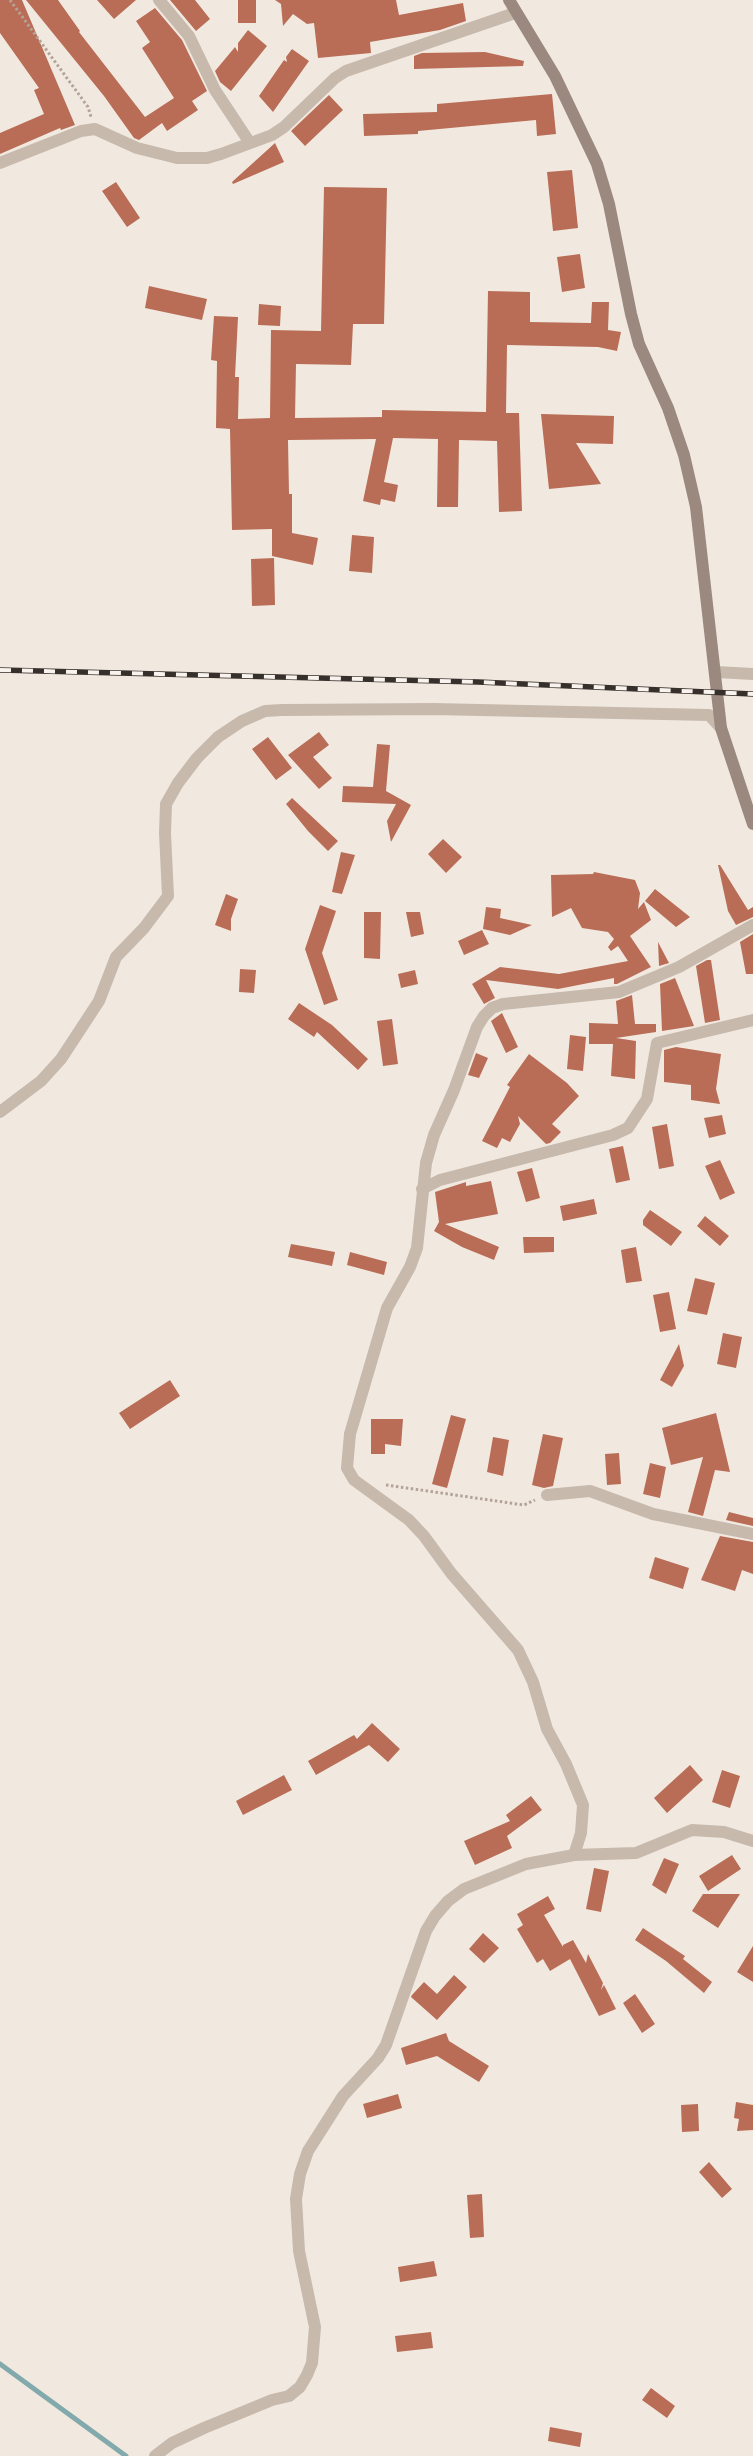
<!DOCTYPE html>
<html>
<head>
<meta charset="utf-8">
<style>
  body { margin:0 }
  canvas { display:block; background:#f1e9e0 }
</style>
</head>
<body>
<canvas width="753" height="2456"></canvas>
<script>
const g = document.querySelector('canvas').getContext('2d');
g.lineJoin = 'round';
function toPath(rows) {
  const path = new Path2D();
  for (const r of rows) {
    path.moveTo(r[0], r[1]);
    for (let i = 2; i < r.length; i += 2) path.lineTo(r[i], r[i + 1]);
  }
  return path;
}
function trace(path, color, width, dash) {
  g.strokeStyle = color;
  g.lineWidth = width;
  g.lineCap = dash ? 'butt' : 'round';
  g.setLineDash(dash || []);
  g.stroke(path);
}
function fill(path, color) {
  g.fillStyle = color;
  g.fill(path, 'evenodd');
}
const stream = toPath([
  [0,2364,126,2456]
]);
const building = toPath([
  [0,0,22,0,75,125,61,130,60,128,0,154,0,133,44,114,34,90,39,88,0,33],
  [26,0,58,0,80,31,79,32,145,117,174,98,142,48,150,42,136,21,155,8,182,40,207,91,192,101,198,110,167,131,162,123,139,140,134,138,104,96],
  [97,0,136,0,114,19],
  [170,0,195,0,210,19,196,31],
  [238,0,256,0,256,23,238,23],
  [275,0,396,0,399,15,463,3,466,21,440,30,370,42,371,53,318,58,314,23,307,24,293,14,283,26,281,4],
  [248,30,267,46,231,91,220,82,215,71,235,47,238,52,238,43],
  [292,49,309,61,273,112,259,96,284,60,287,62,286,57],
  [485,52,524,61,523,66,414,69,414,56,422,53],
  [552,94,556,134,537,136,536,120,418,131,418,134,364,136,363,114,437,112,437,104],
  [329,95,343,110,305,146,291,131],
  [275,143,284,162,233,184,232,182],
  [572,170,578,228,553,231,547,172],
  [116,182,140,218,127,227,102,191],
  [324,187,387,188,384,324,353,324,351,365,296,364,295,418,382,417,382,410,486,412,488,291,530,292,530,322,591,323,592,302,609,302,608,330,621,332,617,351,598,347,507,345,506,413,519,413,522,511,499,512,497,441,459,440,458,507,437,507,438,439,393,438,384,482,398,485,395,502,381,499,380,505,363,501,376,439,288,440,289,494,292,494,292,533,318,538,313,565,272,556,272,529,232,530,230,429,216,428,217,361,211,360,214,316,238,317,235,377,239,377,238,419,270,418,271,330,321,331],
  [580,254,585,288,562,292,557,257],
  [149,286,207,299,202,320,145,308],
  [259,304,281,306,280,326,258,325],
  [541,414,614,416,613,444,576,443,601,484,549,489],
  [352,535,374,537,372,573,349,571],
  [274,558,275,605,252,606,251,559],
  [319,732,329,745,313,757,332,778,319,789,288,755],
  [268,737,292,768,276,780,252,749],
  [377,744,390,745,386,791,411,805,391,842,387,821,396,804,342,802,343,786,373,787],
  [292,798,338,841,328,851,308,831,286,804],
  [443,839,462,857,446,873,428,854],
  [341,852,355,855,342,894,332,892],
  [718,865,720,865,748,910,753,907,753,917,736,925,728,911],
  [594,872,635,880,640,893,638,909,644,902,651,920,630,936,651,967,617,984,614,984,614,978,558,989,486,980,495,998,484,1004,472,984,500,967,559,974,628,961,618,946,611,951,608,947,614,939,608,932,582,928,571,908,552,917,551,875,593,874],
  [655,889,690,917,676,927,645,901],
  [226,894,238,899,231,919,231,931,215,925],
  [320,905,336,911,322,953,338,1000,324,1005,305,949],
  [486,907,501,909,500,918,532,925,510,935,483,929],
  [364,912,381,912,380,959,364,958],
  [406,912,420,912,424,934,411,937],
  [482,930,489,944,464,955,458,941],
  [753,934,753,974,746,974,740,942],
  [658,942,669,963,659,966],
  [707,960,711,960,720,1020,705,1023,696,966],
  [240,969,256,970,254,993,239,992],
  [415,970,418,984,401,988,398,974],
  [675,978,694,1026,662,1031,660,984],
  [632,995,635,1024,656,1024,656,1032,616,1038,636,1041,635,1079,611,1076,613,1044,589,1044,589,1023,618,1024,616,1001],
  [299,1003,332,1025,368,1059,358,1070,317,1032,314,1037,288,1019],
  [502,1013,518,1047,506,1053,491,1021],
  [392,1019,398,1064,383,1066,377,1021],
  [570,1035,586,1037,583,1071,567,1069],
  [676,1047,721,1054,716,1089,720,1104,691,1100,691,1085,664,1082,664,1050],
  [476,1053,488,1058,479,1078,468,1075],
  [529,1054,567,1083,579,1096,552,1124,561,1132,550,1143,546,1144,518,1116,520,1124,510,1142,502,1138,497,1148,482,1141,510,1087,507,1085],
  [722,1115,726,1134,709,1138,704,1118],
  [667,1124,674,1166,659,1169,652,1127],
  [623,1146,630,1180,616,1183,609,1149],
  [720,1160,735,1193,720,1200,705,1166],
  [532,1168,540,1198,526,1202,517,1172],
  [491,1181,498,1214,445,1224,499,1247,494,1260,462,1247,434,1231,439,1222,435,1192,466,1182,466,1186],
  [594,1199,597,1214,563,1221,560,1206],
  [650,1210,682,1232,671,1246,643,1225,643,1220],
  [705,1216,729,1236,720,1246,697,1226],
  [523,1237,554,1237,554,1252,524,1253],
  [291,1244,335,1252,332,1266,288,1257],
  [636,1247,642,1281,626,1283,621,1250],
  [350,1252,387,1262,384,1275,347,1265],
  [695,1278,715,1283,707,1315,687,1311],
  [669,1292,676,1329,660,1332,653,1295],
  [723,1333,742,1337,736,1368,717,1364],
  [679,1344,684,1366,672,1387,660,1380],
  [170,1380,180,1396,130,1429,119,1413],
  [716,1413,730,1472,715,1470,703,1516,688,1512,703,1457,671,1465,662,1428],
  [451,1415,466,1419,447,1488,432,1484],
  [371,1419,403,1419,401,1446,385,1444,385,1454,371,1454],
  [543,1434,563,1438,553,1486,544,1488,532,1485],
  [493,1437,509,1440,503,1476,487,1472],
  [619,1453,621,1484,607,1485,605,1454],
  [650,1463,666,1467,660,1498,643,1494],
  [729,1512,753,1518,753,1526,726,1520],
  [720,1536,753,1542,753,1574,742,1570,735,1591,701,1580],
  [655,1557,689,1568,683,1589,649,1578],
  [372,1723,400,1749,388,1762,369,1745,316,1775,308,1761,354,1735,357,1739],
  [690,1765,703,1780,667,1813,654,1798],
  [722,1770,740,1776,730,1808,712,1802],
  [284,1775,292,1790,243,1815,236,1801],
  [531,1796,542,1810,507,1836,512,1848,475,1865,464,1841,510,1821,506,1815],
  [732,1855,741,1869,708,1891,699,1876],
  [664,1858,679,1864,666,1894,652,1885],
  [594,1868,609,1871,601,1912,586,1909],
  [703,1894,740,1894,718,1928,692,1911],
  [548,1896,555,1909,544,1915,563,1947,563,1945,573,1940,586,1963,588,1954,603,1983,601,1990,604,1985,616,2009,599,2016,570,1959,550,1971,543,1959,537,1963,517,1929,523,1925,517,1914],
  [643,1928,685,1956,683,1959,712,1982,704,1993,666,1961,635,1940],
  [483,1933,499,1948,484,1963,469,1949],
  [753,1946,753,1982,737,1972],
  [454,1975,467,1987,437,2020,411,1997,412,1995,424,1982,437,1994],
  [635,1994,655,2024,642,2033,623,2003],
  [446,2033,449,2041,489,2066,479,2082,437,2056,406,2065,401,2048],
  [398,2094,402,2108,367,2118,363,2104],
  [736,2102,753,2105,753,2130,737,2131,739,2119,734,2118],
  [698,2104,699,2131,682,2132,681,2105],
  [709,2162,732,2189,722,2198,699,2172],
  [482,2194,484,2237,470,2238,467,2195],
  [434,2261,437,2276,400,2282,398,2267],
  [431,2332,433,2348,397,2352,395,2336],
  [651,2388,675,2406,667,2418,642,2400],
  [550,2427,582,2433,580,2447,548,2441]
]);
const path = toPath([
  [10,0,88,107,91,117],
  [386,1485,524,1505,535,1500]
]);
const street = toPath([
  [159,0,189,36,215,90,250,143],
  [0,163,81,131,95,129,137,148,177,158,207,158,221,154,272,135,284,127,335,78,346,71,515,13],
  [716,672,753,674],
  [0,1112,41,1081,61,1059,99,1001,116,957,144,928,168,896,165,833,166,804,178,783,197,758,218,737,242,721,265,711,282,710,434,709,709,715,721,728],
  [422,1189,440,1180,613,1135,628,1128,647,1099,657,1043,753,1020],
  [547,1495,590,1491,653,1514,753,1534],
  [574,1855,581,1833,583,1805,566,1764,547,1729,533,1682,518,1650,451,1573,424,1536,409,1520,354,1480,347,1468,350,1434,387,1308,410,1267,417,1248,426,1163,434,1135,454,1090,477,1027,484,1016,492,1008,503,1004,619,992,679,967,753,925],
  [155,2456,172,2443,204,2428,272,2400,289,2396,300,2387,307,2375,312,2363,315,2327,299,2251,296,2199,300,2174,308,2151,343,2096,378,2058,386,2045,426,1931,435,1916,448,1901,464,1889,526,1864,574,1855,636,1853,692,1830,724,1832,753,1841]
]);
const secondary = toPath([
  [509,0,555,76,597,164,609,204,631,314,639,344,668,408,684,455,696,507,721,728,753,824]
]);
const rail = toPath([
  [0,670,478,682,753,694]
]);
trace(stream, '#82a9ab', 5);
fill(building, '#b96d56');
trace(path, '#b4a398', 3, [2.5, 2.5]);
trace(street, '#c8b9ad', 12);
trace(secondary, '#9b897f', 12);
trace(rail, '#372f2b', 5.5);
trace(rail, '#f9f3ed', 4, [11]);
</script>
</body>
</html>
